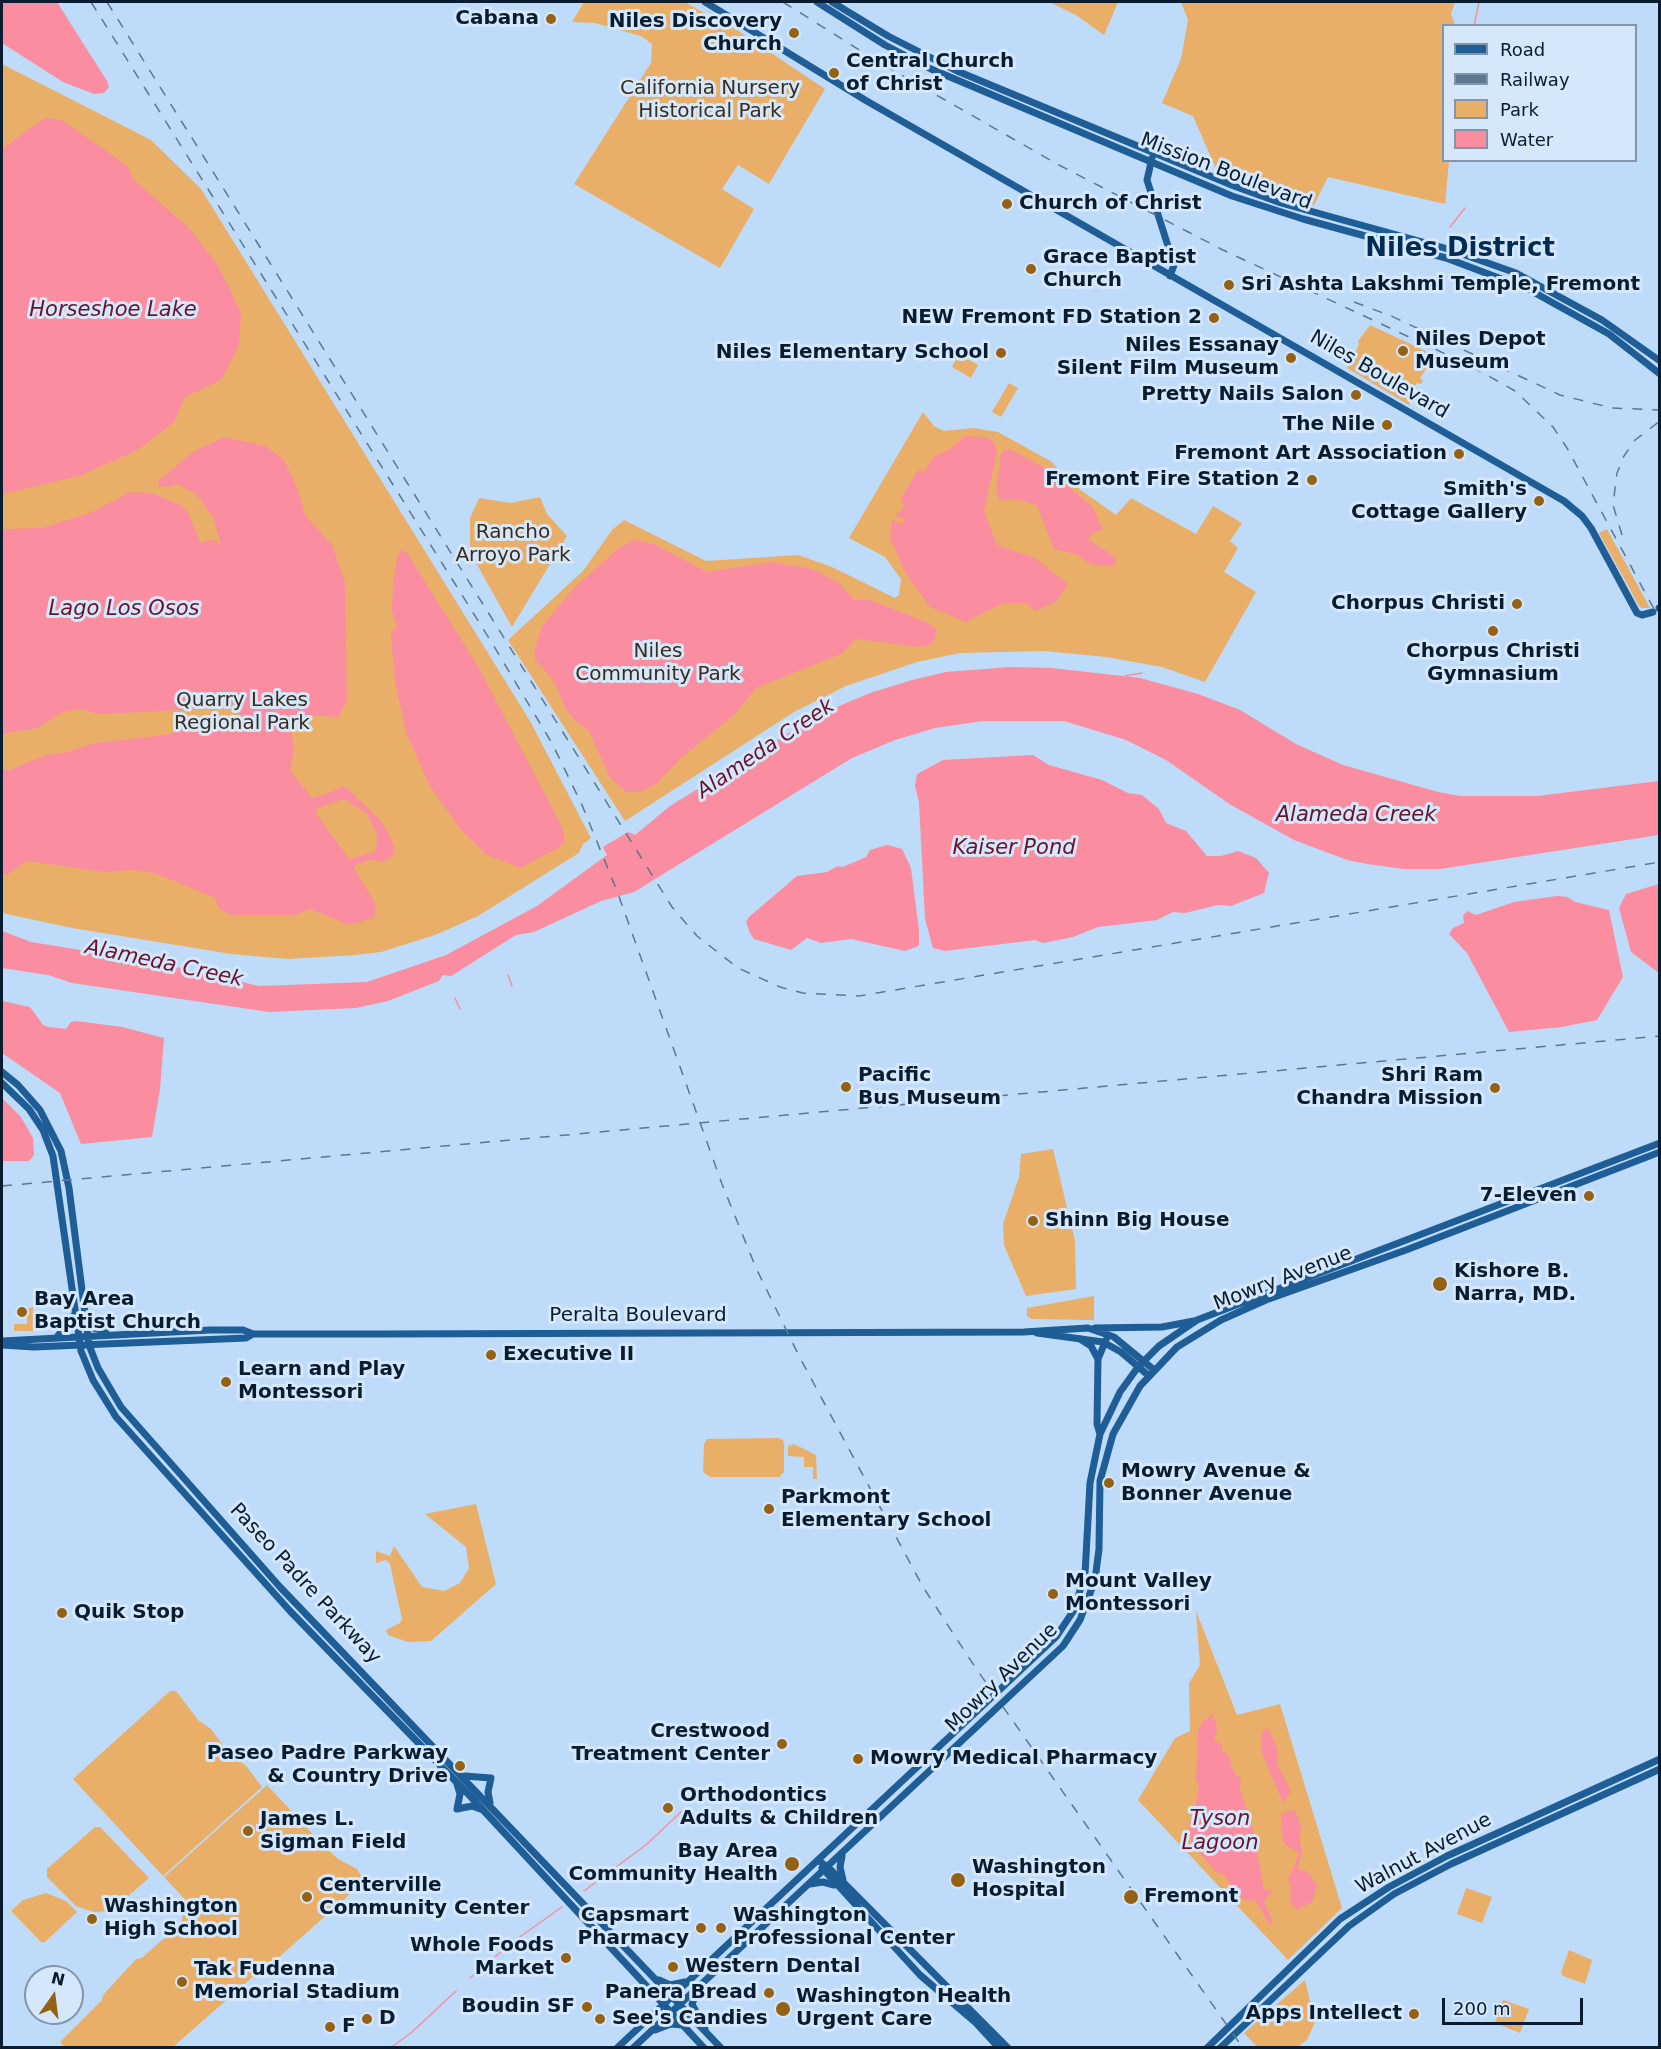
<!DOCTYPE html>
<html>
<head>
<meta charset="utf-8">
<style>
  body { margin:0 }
  #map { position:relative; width:1661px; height:2049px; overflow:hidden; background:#bedbf9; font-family:"DejaVu Sans",sans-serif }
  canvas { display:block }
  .frame { position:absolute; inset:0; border:3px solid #0a1c2f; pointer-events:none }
  .legend { position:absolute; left:1442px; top:24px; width:195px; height:138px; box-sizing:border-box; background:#d4e7fb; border:2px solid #8396a9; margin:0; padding:8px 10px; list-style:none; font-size:18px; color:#0a1c2f }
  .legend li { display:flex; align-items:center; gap:12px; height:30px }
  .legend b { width:30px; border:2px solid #8396a9 }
  .north { position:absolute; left:24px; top:1965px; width:60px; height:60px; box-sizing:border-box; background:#d4e7fb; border:2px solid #8396a9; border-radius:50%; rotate:14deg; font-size:16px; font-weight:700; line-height:24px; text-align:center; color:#0a1c2f }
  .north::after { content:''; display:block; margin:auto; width:21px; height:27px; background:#956115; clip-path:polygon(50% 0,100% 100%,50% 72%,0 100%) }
  .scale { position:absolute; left:1442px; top:1998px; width:141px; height:27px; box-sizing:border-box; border:3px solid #0a1c2f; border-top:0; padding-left:8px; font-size:18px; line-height:21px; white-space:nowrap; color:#0a1c2f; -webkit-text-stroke:4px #d4e7fb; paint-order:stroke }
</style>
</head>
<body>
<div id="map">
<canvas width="1661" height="2049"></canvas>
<div class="frame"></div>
<ul class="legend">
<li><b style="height:8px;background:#1f5d97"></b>Road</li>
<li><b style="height:8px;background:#5f768e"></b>Railway</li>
<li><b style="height:16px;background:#e9af68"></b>Park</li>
<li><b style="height:16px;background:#fa8d9f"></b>Water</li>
</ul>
<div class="north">N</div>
<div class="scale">200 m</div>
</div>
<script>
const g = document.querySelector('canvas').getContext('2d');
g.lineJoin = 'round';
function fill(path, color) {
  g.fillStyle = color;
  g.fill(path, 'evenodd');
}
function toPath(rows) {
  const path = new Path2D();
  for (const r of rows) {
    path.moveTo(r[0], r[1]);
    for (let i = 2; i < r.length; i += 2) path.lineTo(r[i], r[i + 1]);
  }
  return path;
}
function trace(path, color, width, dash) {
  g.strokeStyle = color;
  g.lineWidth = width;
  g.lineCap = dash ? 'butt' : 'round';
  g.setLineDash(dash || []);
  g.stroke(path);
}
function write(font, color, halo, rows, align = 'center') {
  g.font = font + ' "DejaVu Sans",sans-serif';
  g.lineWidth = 6;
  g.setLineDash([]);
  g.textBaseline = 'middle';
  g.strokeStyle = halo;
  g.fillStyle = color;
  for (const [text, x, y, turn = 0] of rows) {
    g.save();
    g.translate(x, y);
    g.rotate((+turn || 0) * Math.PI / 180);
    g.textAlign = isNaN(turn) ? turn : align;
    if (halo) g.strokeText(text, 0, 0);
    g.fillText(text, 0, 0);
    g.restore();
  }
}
const green = toPath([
  [584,2,685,2,737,32,695,2,825,89,769,184,738,165,722,189,754,209,720,268,574,184,651,63,652,44,641,36,595,23,572,22],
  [1049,2,1118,2,1104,35,1076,15],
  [1181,2,1455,2,1451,14,1455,25,1444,26,1444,160,1449,161,1445,204,1328,177,1314,205,1217,171,1193,116,1162,103,1181,59,1188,20],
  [2,64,151,140,201,189,530,721,591,838,583,844,579,853,478,916,435,935,381,952,355,955,288,959,231,954,72,928,2,913],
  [1370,325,1436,356,1429,370,1426,369,1420,378,1423,381,1421,384,1417,383,1409,397,1412,399,1409,405,1347,368,1359,345,1358,341],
  [959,354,978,365,971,378,952,367],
  [1009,383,1018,388,1001,417,992,412],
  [923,412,934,426,944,431,973,428,998,432,1052,462,1068,481,1116,515,1131,498,1196,534,1213,506,1242,523,1230,541,1238,548,1224,572,1256,592,1205,682,1162,667,1106,657,1044,651,960,653,917,662,846,686,794,712,625,821,508,640,583,571,612,530,624,520,706,561,798,555,832,567,895,598,899,595,901,579,885,557,849,538],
  [540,497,547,514,567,536,512,627,470,552,470,518,479,498,511,503],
  [1607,529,1608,531,1650,608,1641,608,1638,604,1599,533],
  [1053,1149,1075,1241,1076,1289,1026,1296,1004,1245,1003,1224,1019,1177,1021,1154],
  [1094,1296,1094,1320,1032,1319,1027,1316,1027,1308],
  [33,1307,33,1331,14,1331,14,1324,27,1324,27,1309],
  [778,1438,783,1440,784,1445,784,1472,779,1477,710,1477,703,1472,704,1444,707,1439],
  [794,1444,816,1455,817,1479,813,1479,813,1467,804,1467,804,1457,788,1456,788,1446],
  [476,1504,496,1584,431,1641,408,1642,388,1635,386,1630,400,1623,402,1619,390,1564,386,1560,376,1563,376,1551,390,1556,394,1546,422,1587,444,1591,460,1583,469,1568,466,1547,425,1514],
  [1196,1611,1237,1715,1280,1704,1342,1908,1288,1960,1138,1800,1175,1738,1190,1731,1189,1683,1200,1665],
  [170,1691,176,1691,199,1721,211,1729,225,1748,247,1767,262,1787,163,1876,73,1779],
  [267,1785,323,1845,338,1859,357,1869,362,1877,360,1885,258,1976,256,1974,173,2047,65,2047,60,2042,102,2000,103,1995,136,1959,142,1958,162,1940,180,1931,183,1915,192,1907,164,1877],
  [95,1827,100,1827,149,1878,111,1911,94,1912,76,1906,47,1877,47,1869],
  [1466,1888,1492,1897,1482,1923,1457,1914],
  [46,1893,66,1901,77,1912,45,1942,41,1942,11,1911,23,1900],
  [1569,1950,1592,1960,1585,1984,1563,1976,1561,1972],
  [1305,1980,1315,2022,1307,2040,1297,2047,1257,2047,1244,2033],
  [1503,2000,1529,2009,1520,2033,1495,2023]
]);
const water = toPath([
  [2,2,57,2,107,81,109,87,104,93,94,94,63,82,2,43],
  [45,118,61,120,105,150,128,167,133,179,190,229,218,266,230,289,241,313,239,345,221,380,185,397,174,422,138,450,79,476,2,494,2,149],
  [964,436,986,437,994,442,997,452,984,511,997,545,1035,558,1068,584,1057,601,1035,611,1026,603,1003,603,966,622,930,607,905,572,890,538,892,520,902,524,905,519,895,516,904,507,901,498,919,469,924,472,934,456,950,449],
  [224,437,265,446,284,460,298,490,305,515,332,545,345,582,347,701,338,717,309,715,308,721,286,724,291,732,294,749,290,771,312,798,327,794,342,786,348,789,382,822,394,845,393,856,382,862,372,859,353,866,376,905,374,918,352,924,344,923,310,909,295,915,231,915,218,908,216,898,154,873,131,870,106,872,26,861,7,875,2,874,2,769,10,770,46,755,63,753,96,743,165,735,182,730,218,727,237,730,240,729,241,716,231,702,226,701,221,705,186,710,99,714,79,709,63,712,37,728,2,734,2,529,42,528,90,513,131,492,151,493,181,505,188,512,201,544,204,541,215,540,221,545,213,517,197,495,178,484,169,487,159,486,158,481,193,452],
  [344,799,366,813,371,821,378,838,375,852,349,859,316,813,316,809],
  [1010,449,1050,471,1093,507,1103,530,1094,532,1088,539,1116,558,1115,565,1098,566,1088,563,1078,555,1054,549,1037,505,1015,499,1002,501,999,499,996,489,1001,455,1004,450],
  [634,540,654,544,707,572,772,562,812,569,839,583,854,600,871,600,928,623,938,631,932,644,919,647,856,639,841,654,756,688,734,715,682,757,656,784,641,792,627,792,610,778,589,731,576,722,565,708,555,683,535,659,534,652,542,626,575,587,619,548],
  [402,550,407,553,479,668,561,825,565,841,558,848,520,868,487,855,461,830,430,786,407,735,395,683,391,634,397,625,392,611,393,584,398,555],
  [1011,667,1052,668,1140,678,1198,694,1240,710,1296,744,1343,765,1438,792,1460,796,1537,796,1659,781,1659,835,1440,869,1404,869,1367,864,1347,860,1294,840,1231,805,1166,760,1126,740,1064,721,983,721,935,728,895,740,852,758,634,892,601,901,534,932,516,935,451,976,443,975,439,981,388,1001,356,1008,269,1012,72,983,48,975,2,968,2,931,31,942,154,962,259,986,367,982,446,955,537,906,607,855,603,847,628,832,635,835,670,806,818,715,870,693,912,680,946,672],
  [1033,755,1049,765,1102,780,1128,793,1142,795,1159,809,1166,823,1186,831,1207,856,1221,856,1238,851,1256,858,1269,873,1264,893,1231,906,1218,905,1185,913,1173,912,1157,920,1098,927,1073,937,1043,943,1035,940,945,951,933,948,925,919,919,802,915,786,917,774,943,760],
  [887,845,902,849,911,868,919,930,919,945,916,947,905,951,851,939,821,943,807,938,791,950,754,939,750,933,746,922,749,917,797,876,827,872,838,866,843,867,866,857,870,850],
  [1659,884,1660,884,1659,987,1659,973,1631,952,1619,908,1626,894],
  [1557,896,1568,897,1575,902,1609,910,1623,977,1597,1020,1562,1027,1509,1032,1467,953,1449,934,1453,928,1464,923,1463,916,1467,911,1476,915,1514,902],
  [2,1001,30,1007,43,1025,49,1027,66,1029,71,1022,76,1021,122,1027,164,1038,160,1089,152,1137,81,1144,60,1093,2,1053],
  [2,1098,21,1117,33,1138,34,1155,29,1161,2,1161],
  [1215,1711,1212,1719,1216,1721,1217,1732,1214,1739,1222,1745,1222,1751,1228,1754,1234,1772,1241,1779,1240,1789,1253,1830,1264,1889,1273,1891,1264,1901,1272,1920,1270,1925,1255,1900,1249,1901,1238,1897,1224,1875,1217,1873,1191,1843,1189,1822,1190,1819,1193,1819,1199,1785,1196,1780,1198,1731,1204,1720,1207,1720],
  [1268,1728,1277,1748,1278,1766,1291,1791,1283,1803,1262,1753,1261,1737,1263,1730],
  [1295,1810,1302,1828,1299,1834,1302,1853,1297,1869,1306,1871,1317,1884,1312,1902,1297,1910,1290,1902,1291,1887,1288,1880,1298,1856,1297,1851,1288,1847,1283,1841,1281,1825,1281,1813]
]);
const stream = toPath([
  [1474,26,1479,2],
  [1450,227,1465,208],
  [1125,676,1142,673],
  [508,975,512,986],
  [455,998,460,1009],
  [584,1891,647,1844,682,1811],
  [470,1978,514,1941,562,1907],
  [390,2048,411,2033,456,1991]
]);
const major = toPath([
  [705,2,865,100,1564,501,1582,516,1591,528,1637,613,1642,615,1653,612],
  [817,2,885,45,931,69,1232,196,1303,219,1446,258,1528,289,1609,334,1660,374],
  [832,2,888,36,957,71,1234,186,1281,203,1448,249,1516,273,1602,320,1660,361],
  [1152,158,1147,180,1174,265,1170,276],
  [1659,608,1660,608],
  [2,1072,18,1085,40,1110,61,1151,69,1188,89,1345,98,1368,121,1407,280,1587,721,2048],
  [2,1083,29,1109,43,1130,53,1156,81,1351,93,1380,116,1417,290,1611,471,1797,704,2048],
  [85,1322,93,1328,106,1330],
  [1095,1328,1162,1327,1194,1321],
  [1037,1333,1103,1342,1121,1352,1148,1375],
  [57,1337,75,1314],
  [1080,1339,1091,1346,1098,1359],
  [2,1341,210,1330,243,1330,253,1334,380,1334,1024,1332,1088,1328,1114,1337,1153,1369],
  [2,1345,34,1347,246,1338,253,1334],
  [1100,1434,1097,1424,1098,1359,1106,1340],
  [465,1776,491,1778,488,1792,490,1803],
  [457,1784,460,1794,457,1809,472,1806,483,1810],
  [842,1856,840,1867,843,1880],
  [818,1860,831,1870,1008,2048],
  [822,1868,920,1975,975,2022,999,2048],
  [810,1884,823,1882,834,1885],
  [659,1980,670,1985,685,1982],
  [697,1992,692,2004,705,2029],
  [655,2030,671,2024,682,2025],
  [617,2048,1056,1637,1074,1610,1085,1574,1090,1483,1100,1434,1120,1392,1138,1367,1159,1346,1197,1320,1660,1143],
  [633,2048,1063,1646,1080,1620,1095,1580,1099,1549,1100,1481,1113,1434,1140,1386,1177,1347,1221,1320,1266,1300,1406,1250,1660,1152],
  [1207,2048,1340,1919,1389,1887,1447,1856,1660,1759],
  [1220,2048,1349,1926,1394,1894,1451,1864,1660,1769]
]);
const rail = toPath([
  [91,2,492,643,553,745,582,805,617,891,722,1184,756,1268,799,1356,923,1587,975,1667,1243,2048],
  [107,2,672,907,697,936,738,968,780,987,803,993,859,996,1660,862],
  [783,2,877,61,1057,164,1223,250,1471,366,1515,391,1553,427,1567,448,1660,620],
  [1354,302,1391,316,1560,395,1612,408,1660,410],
  [1622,535,1613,505,1617,473,1624,456,1635,440,1660,421],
  [2,1186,1660,1036]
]);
const markers = [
  [551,19,6,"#956115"],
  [794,33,6,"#956115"],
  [834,73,6,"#956115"],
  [1007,204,6,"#956115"],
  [1031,269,6,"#956115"],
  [1229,285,6,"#956115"],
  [1214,318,6,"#956115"],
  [1403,351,6,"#956115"],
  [1001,353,6,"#956115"],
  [1291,358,6,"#956115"],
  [1356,395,6,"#956115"],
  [1387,425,6,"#956115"],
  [1459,454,6,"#956115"],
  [1312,480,6,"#956115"],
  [1539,501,6,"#956115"],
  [1517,604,6,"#956115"],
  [1493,631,6,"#956115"],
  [846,1087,6,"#956115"],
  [1495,1088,6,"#956115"],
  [1589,1196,6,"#956115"],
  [1033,1221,6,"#956115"],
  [1440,1284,8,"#956115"],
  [22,1312,6,"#956115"],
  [491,1355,6,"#956115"],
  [226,1382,6,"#956115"],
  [1109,1483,6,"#956115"],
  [769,1509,6,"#956115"],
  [1053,1594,6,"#956115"],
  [62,1613,6,"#956115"],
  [782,1744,6,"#956115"],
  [858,1759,6,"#956115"],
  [460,1766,6,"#956115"],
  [668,1808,6,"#956115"],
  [248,1831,6,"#956115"],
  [792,1864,8,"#956115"],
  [958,1880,8,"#956115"],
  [307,1897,6,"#956115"],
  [1131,1897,8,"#956115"],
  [92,1919,6,"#956115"],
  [701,1928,6,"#956115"],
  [721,1928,6,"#956115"],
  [566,1958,6,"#956115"],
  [673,1967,6,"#956115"],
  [182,1982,6,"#956115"],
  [769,1993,6,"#956115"],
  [587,2007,6,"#956115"],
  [783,2009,8,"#956115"],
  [1414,2014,6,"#956115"],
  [367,2019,6,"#956115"],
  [600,2019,6,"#956115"],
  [330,2027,6,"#956115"]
];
const poiNames = [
  ["Cabana",539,19,"right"],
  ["Niles Discovery",782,22,"right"],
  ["Church",782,45,"right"],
  ["Central Church",846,62],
  ["of Christ",846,85],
  ["Church of Christ",1019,204],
  ["Grace Baptist",1043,258],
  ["Church",1043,281],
  ["Sri Ashta Lakshmi Temple, Fremont",1241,285],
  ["NEW Fremont FD Station 2",1202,318,"right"],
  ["Niles Depot",1415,340],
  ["Museum",1415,363],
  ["Niles Essanay",1279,346,"right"],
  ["Silent Film Museum",1279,369,"right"],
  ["Niles Elementary School",989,353,"right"],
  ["Pretty Nails Salon",1344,395,"right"],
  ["The Nile",1375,425,"right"],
  ["Fremont Art Association",1447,454,"right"],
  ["Fremont Fire Station 2",1300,480,"right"],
  ["Smith's",1527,490,"right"],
  ["Cottage Gallery",1527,513,"right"],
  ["Chorpus Christi",1505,604,"right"],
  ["Chorpus Christi",1493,652,"center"],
  ["Gymnasium",1493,675,"center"],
  ["Pacific",858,1076],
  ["Bus Museum",858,1099],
  ["Shri Ram",1483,1076,"right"],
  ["Chandra Mission",1483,1099,"right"],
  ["7-Eleven",1577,1196,"right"],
  ["Shinn Big House",1045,1221],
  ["Kishore B.",1454,1272],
  ["Narra, MD.",1454,1295],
  ["Bay Area",34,1300],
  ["Baptist Church",34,1323],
  ["Executive II",503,1355],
  ["Learn and Play",238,1370],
  ["Montessori",238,1393],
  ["Mowry Avenue &",1121,1472],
  ["Bonner Avenue",1121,1495],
  ["Parkmont",781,1498],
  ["Elementary School",781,1521],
  ["Mount Valley",1065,1582],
  ["Montessori",1065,1605],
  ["Quik Stop",74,1613],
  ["Crestwood",770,1732,"right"],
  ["Treatment Center",770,1755,"right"],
  ["Paseo Padre Parkway",448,1754,"right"],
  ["& Country Drive",448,1777,"right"],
  ["Mowry Medical Pharmacy",870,1759],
  ["Orthodontics",680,1796],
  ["Adults & Children",680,1819],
  ["James L.",260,1820],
  ["Sigman Field",260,1843],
  ["Bay Area",778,1852,"right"],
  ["Community Health",778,1875,"right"],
  ["Washington",972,1868],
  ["Hospital",972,1891],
  ["Centerville",319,1886],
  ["Community Center",319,1909],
  ["Fremont",1144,1897],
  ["Washington",104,1907],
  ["High School",104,1930],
  ["Capsmart",689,1916,"right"],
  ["Pharmacy",689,1939,"right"],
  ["Washington",733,1916],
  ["Professional Center",733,1939],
  ["Whole Foods",554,1946,"right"],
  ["Market",554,1969,"right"],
  ["Western Dental",685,1967],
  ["Tak Fudenna",194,1970],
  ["Memorial Stadium",194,1993],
  ["Panera Bread",757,1993,"right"],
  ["Washington Health",796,1997],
  ["Urgent Care",796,2020],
  ["Boudin SF",575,2007,"right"],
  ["Apps Intellect",1402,2014,"right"],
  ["D",379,2019],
  ["See's Candies",612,2019],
  ["F",342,2027]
];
const parkNames = [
  ["California Nursery",710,89],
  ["Historical Park",710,112],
  ["Rancho",513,533],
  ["Arroyo Park",513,556],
  ["Niles",658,652],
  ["Community Park",658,675],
  ["Quarry Lakes",242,701],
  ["Regional Park",242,724]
];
const streetNames = [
  ["Mission Boulevard",1226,172,21],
  ["Niles Boulevard",1379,375,30],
  ["Mowry Avenue",1283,1279,-21],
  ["Peralta Boulevard",638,1316],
  ["Paseo Padre Parkway",305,1584,47],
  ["Mowry Avenue",1002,1678,-44],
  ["Walnut Avenue",1424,1854,-28]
];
const waterNames = [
  ["Horseshoe Lake",113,311],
  ["Lago Los Osos",124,610],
  ["Alameda Creek",766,749,-34],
  ["Alameda Creek",1356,816],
  ["Kaiser Pond",1014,849],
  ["Alameda Creek",164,964,12],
  ["Tyson",1220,1820],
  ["Lagoon",1220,1844]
];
const districtNames = [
  ["Niles District",1460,249]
];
fill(green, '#e9af68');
fill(water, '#fa8d9f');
trace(stream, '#fa8d9f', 1.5);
trace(major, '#1f5d97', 7);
trace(rail, '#5f768e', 1.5, [10, 10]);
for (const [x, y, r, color] of markers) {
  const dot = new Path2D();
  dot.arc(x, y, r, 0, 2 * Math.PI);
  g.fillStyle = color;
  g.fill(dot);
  trace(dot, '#d4e7fb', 2);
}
write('bold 20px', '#0a1c2f', '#d4e7fb', poiNames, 'left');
write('20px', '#3b2b18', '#d4e7fb', parkNames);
write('20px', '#0a1c2f', '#d4e7fb', streetNames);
write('italic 21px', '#68132a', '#d4e7fb', waterNames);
write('bold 26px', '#002c54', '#d4e7fb', districtNames);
</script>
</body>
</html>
